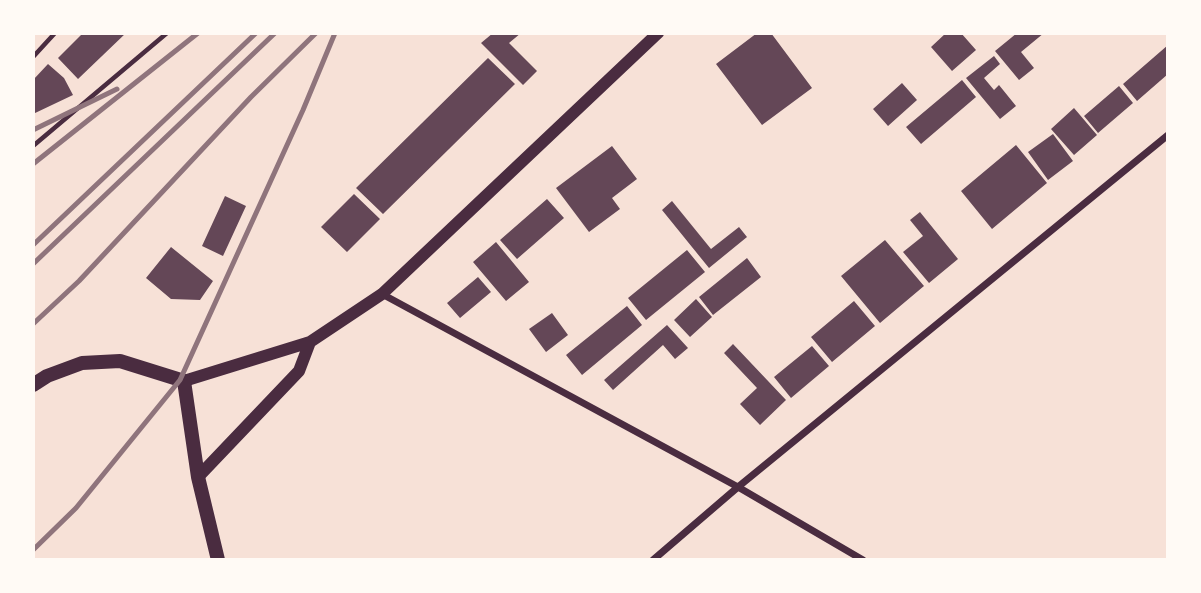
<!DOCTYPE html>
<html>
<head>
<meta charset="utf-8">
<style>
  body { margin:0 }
  #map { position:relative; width:1201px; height:593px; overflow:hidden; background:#f7e1d7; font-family:Georgia,serif }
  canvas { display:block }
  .frame { position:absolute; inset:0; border:35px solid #fffaf5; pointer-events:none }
</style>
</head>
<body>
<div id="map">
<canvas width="1201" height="593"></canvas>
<div class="frame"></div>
</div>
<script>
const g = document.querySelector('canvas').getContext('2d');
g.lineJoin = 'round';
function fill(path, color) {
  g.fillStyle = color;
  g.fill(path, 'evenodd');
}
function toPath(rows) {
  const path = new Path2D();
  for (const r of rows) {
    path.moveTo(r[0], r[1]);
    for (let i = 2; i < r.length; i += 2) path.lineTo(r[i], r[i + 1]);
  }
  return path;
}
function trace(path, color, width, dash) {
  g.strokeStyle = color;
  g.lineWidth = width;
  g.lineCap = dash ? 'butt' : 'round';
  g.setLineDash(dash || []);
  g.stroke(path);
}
const building = toPath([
  [83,33,126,33,78,79,58,58],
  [493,33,521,33,509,43,537,71,523,85,481,43],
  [757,33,771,33,812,88,762,125,716,64],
  [946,33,961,33,976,50,952,71,931,47],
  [1017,33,1044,33,1021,52,1034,68,1019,80,995,51],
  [1168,45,1168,74,1137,101,1123,84],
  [994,56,1000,64,984,78,994,90,999,85,1016,106,1000,119,966,78],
  [488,58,515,84,383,214,356,188],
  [48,64,64,78,73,95,33,114,33,80],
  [962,80,976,97,921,144,906,127],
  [902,83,917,100,888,126,873,109],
  [1119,86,1133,103,1098,133,1084,116],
  [1074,108,1097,135,1074,155,1051,129],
  [1053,134,1073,161,1048,180,1028,152],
  [1016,145,1047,183,992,229,961,191],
  [612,146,637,179,612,198,620,209,589,232,556,188],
  [354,194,380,219,347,252,321,227],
  [225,196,246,206,223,256,202,246],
  [547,199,564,218,517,259,500,240],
  [672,201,711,249,739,227,747,237,709,268,662,210],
  [920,212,958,259,929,283,903,252,923,236,910,220],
  [885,240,924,286,880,323,841,276],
  [496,242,529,282,506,301,473,262],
  [171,247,213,281,200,300,171,299,146,278],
  [687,250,705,272,646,320,628,298],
  [747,258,761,277,713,315,699,297],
  [478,277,491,292,460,318,447,303],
  [696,299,712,317,690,337,674,320],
  [854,301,875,326,832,362,811,337],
  [627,306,642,325,582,375,566,355],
  [552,313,568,335,546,352,529,329],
  [667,325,688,348,675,359,663,345,613,390,604,380],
  [733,344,786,400,760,425,740,404,757,388,724,353],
  [812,346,829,366,791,398,774,377]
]);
const service = toPath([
  [33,57,55,33],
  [33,146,167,33]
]);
const minor = toPath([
  [382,294,738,487,863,560],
  [653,560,738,487,1168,135]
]);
const tertiary = toPath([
  [184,381,310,342,382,294,658,33],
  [198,477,299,371,310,342]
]);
const secondary = toPath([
  [33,385,47,376,82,363,120,361,184,381,198,477,218,560]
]);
const rail = toPath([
  [33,130,117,89],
  [33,164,198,33],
  [33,245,256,33],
  [33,264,275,33],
  [33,324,79,281,251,97,316,33],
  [33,550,76,508,180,380,303,110,335,33]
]);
fill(building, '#644757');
trace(service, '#4a2c40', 4.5);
trace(minor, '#4a2c40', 7);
trace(tertiary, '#4a2c40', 12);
trace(secondary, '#4a2c40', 14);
trace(rail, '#8f747c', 5);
</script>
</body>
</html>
